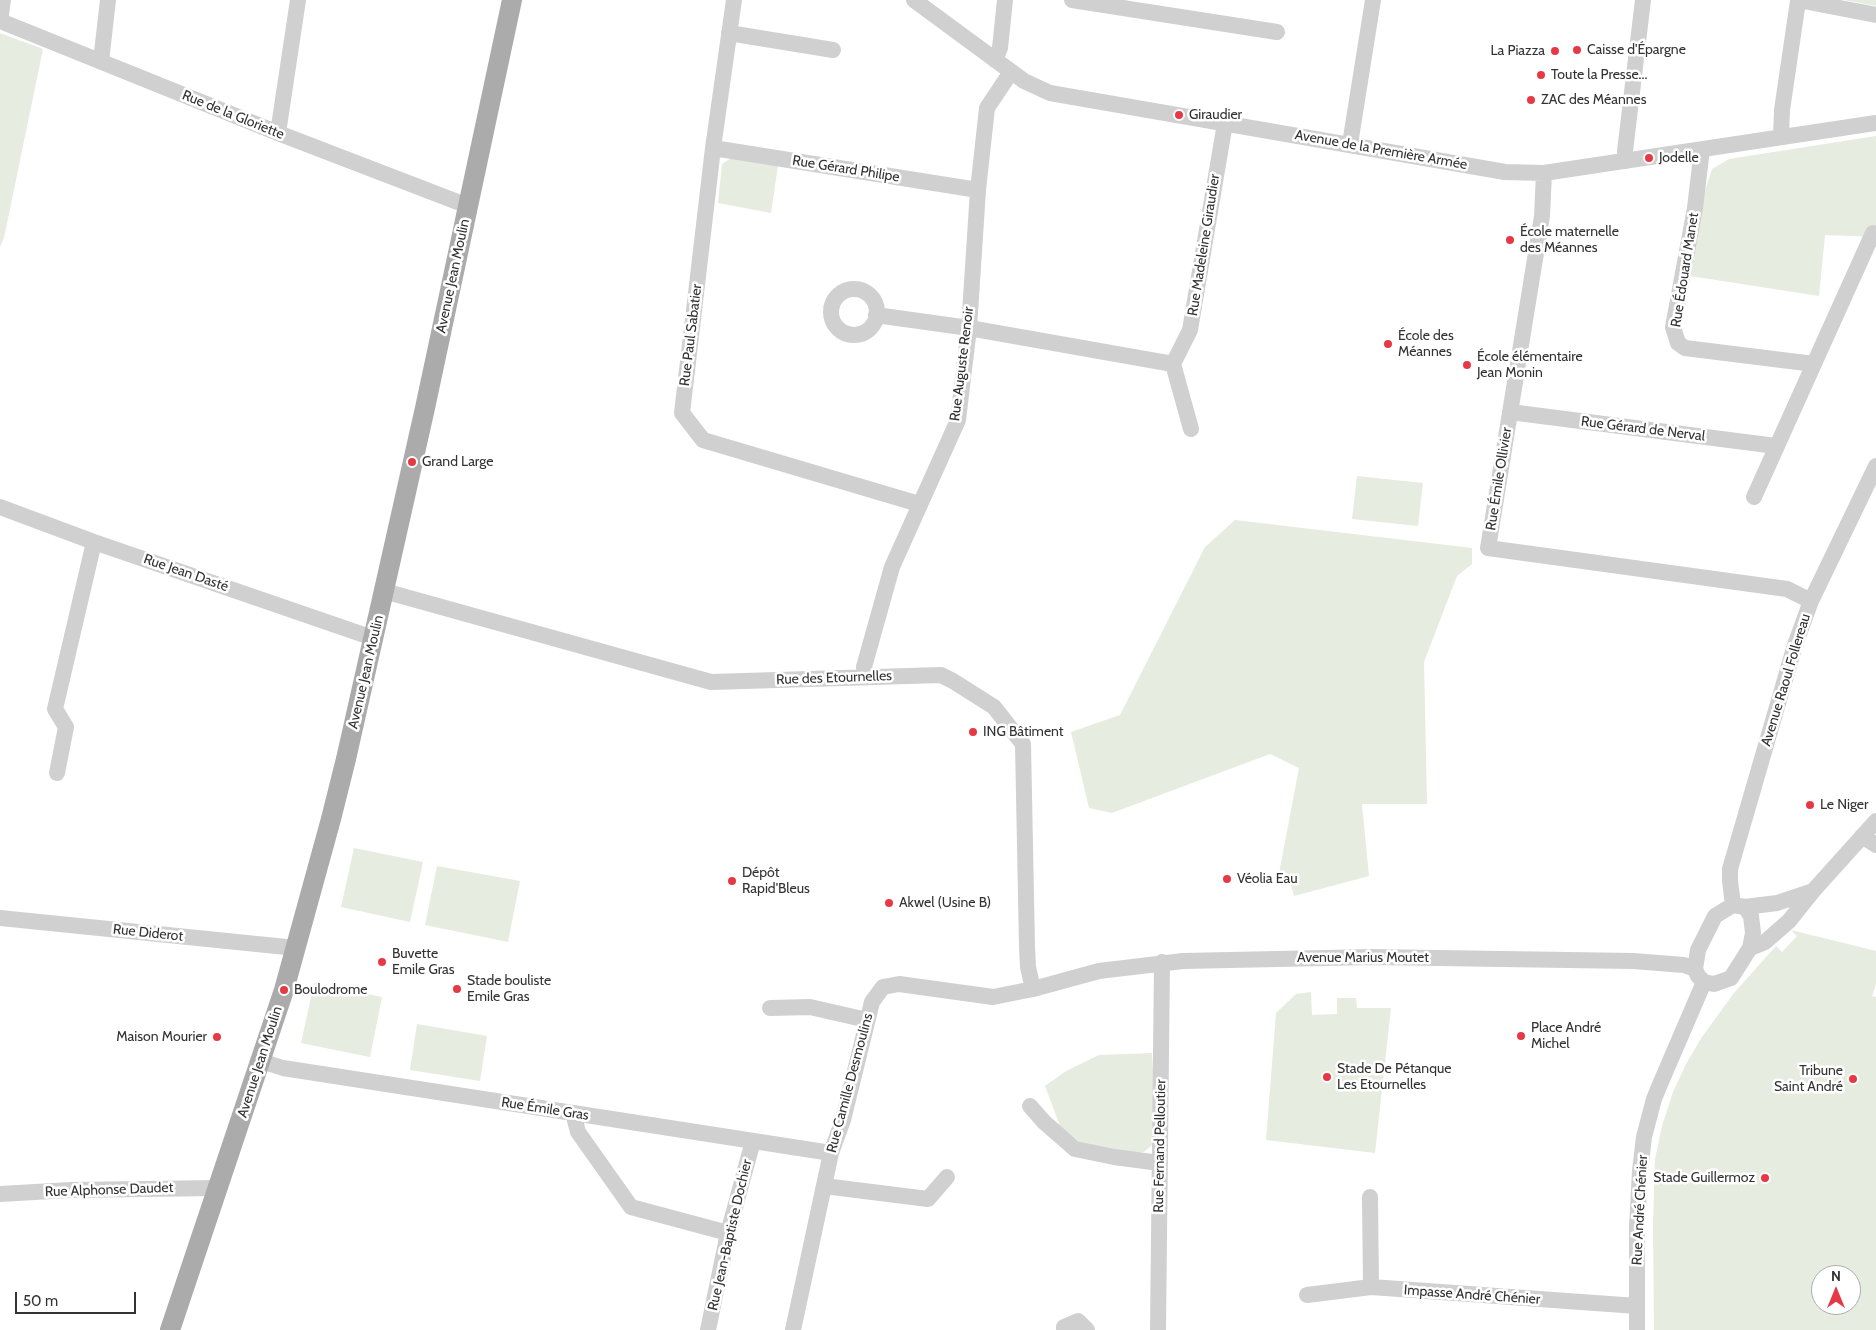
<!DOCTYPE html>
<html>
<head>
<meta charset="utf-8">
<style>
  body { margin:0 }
  #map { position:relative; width:1876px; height:1330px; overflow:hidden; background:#fff; font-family:Cabin,sans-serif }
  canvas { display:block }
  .north { position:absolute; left:1811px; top:1265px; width:50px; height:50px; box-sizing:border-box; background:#fff; border:1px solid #adadad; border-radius:50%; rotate:0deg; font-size:14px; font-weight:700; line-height:20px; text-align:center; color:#333 }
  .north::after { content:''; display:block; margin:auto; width:18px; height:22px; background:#e63946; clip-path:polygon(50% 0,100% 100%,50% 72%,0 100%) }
  .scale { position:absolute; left:15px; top:1292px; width:121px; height:22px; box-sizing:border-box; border:2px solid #333; border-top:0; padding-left:6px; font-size:15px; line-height:18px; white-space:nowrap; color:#333; -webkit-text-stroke:4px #fff; paint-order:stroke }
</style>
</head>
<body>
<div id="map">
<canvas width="1876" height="1330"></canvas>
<div class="north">N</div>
<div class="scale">50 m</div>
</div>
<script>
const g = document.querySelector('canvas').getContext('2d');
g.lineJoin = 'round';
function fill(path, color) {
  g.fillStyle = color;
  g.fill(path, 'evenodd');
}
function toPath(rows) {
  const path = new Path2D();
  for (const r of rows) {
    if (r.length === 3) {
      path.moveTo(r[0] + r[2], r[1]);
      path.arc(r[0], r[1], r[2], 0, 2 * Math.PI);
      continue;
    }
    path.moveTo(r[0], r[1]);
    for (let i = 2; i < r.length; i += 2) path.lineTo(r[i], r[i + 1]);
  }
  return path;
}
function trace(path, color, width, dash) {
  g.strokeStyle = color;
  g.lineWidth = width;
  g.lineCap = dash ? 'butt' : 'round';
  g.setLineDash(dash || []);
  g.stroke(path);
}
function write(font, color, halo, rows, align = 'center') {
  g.font = font + ' Cabin,sans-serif';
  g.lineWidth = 5;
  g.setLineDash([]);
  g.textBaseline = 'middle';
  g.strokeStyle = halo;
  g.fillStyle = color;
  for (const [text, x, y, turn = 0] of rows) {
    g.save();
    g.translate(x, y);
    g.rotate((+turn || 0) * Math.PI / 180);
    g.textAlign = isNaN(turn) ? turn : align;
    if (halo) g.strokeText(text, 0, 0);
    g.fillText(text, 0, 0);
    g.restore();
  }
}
const green = toPath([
  [1844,0,1876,0,1876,6],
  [0,33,43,49,4,238,0,247],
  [1876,136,1876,237,1825,235,1819,296,1690,276,1695,222,1712,169,1729,159],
  [731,158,778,166,771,213,718,203,722,164],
  [1357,476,1423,483,1418,526,1352,519],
  [1235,520,1472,548,1472,564,1457,576,1424,662,1427,804,1362,804,1369,876,1294,896,1290,882,1278,879,1299,768,1270,754,1112,813,1089,808,1071,732,1120,715,1205,547],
  [354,848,423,862,410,922,341,907],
  [437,866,520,881,508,942,425,925],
  [1791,930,1876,951,1876,984,1872,996,1876,997,1876,1330,1654,1330,1653,1224,1655,1159,1662,1126,1673,1092,1686,1064,1702,1037,1734,993,1776,946,1782,952,1797,936],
  [1821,1275,1851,1275,1851,1305,1821,1305],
  [314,983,382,997,370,1057,301,1043],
  [1311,992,1312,1015,1337,1014,1337,998,1356,998,1357,1008,1391,1008,1375,1153,1266,1140,1276,1013,1296,994],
  [417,1024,487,1036,480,1081,410,1070],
  [1152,1053,1157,1141,1144,1152,1108,1152,1086,1147,1060,1126,1045,1086,1066,1071,1099,1055]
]);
const minor = toPath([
  [734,0,713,148,682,413,703,440,919,504],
  [914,0,1024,81,1050,93,1505,172,1544,173,1876,123],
  [1072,0,1277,32],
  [1798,0,1876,15],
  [0,21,278,133,468,206],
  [0,21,3,0],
  [729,33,833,50],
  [995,60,1000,48,1005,0],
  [101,61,108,0],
  [278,133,298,0],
  [1781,137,1782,110,1798,1],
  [1350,144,1373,0],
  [713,148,978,190],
  [1702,149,1695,208,1673,327,1678,343,1685,348,1814,364],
  [1626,161,1625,151,1643,0],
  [1544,173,1542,216,1488,548,1787,589,1811,601],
  [854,312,23],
  [876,315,969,328,1173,364],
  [1510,412,1776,446],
  [1191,429,1173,364,1190,330,1225,123],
  [1754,497,1873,233],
  [0,507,94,542,373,638],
  [384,591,711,682,941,675,953,681,994,707,1023,744,1027,947,1028,967,1033,989],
  [865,677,864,667,892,567,958,420,969,328,978,190,987,108,1011,72],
  [57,773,66,727,55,709,94,542],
  [1862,836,1876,845],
  [1733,905,1730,881,1730,869,1795,645,1811,601,1876,466],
  [1733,905,1745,907,1751,916,1753,933,1750,948,1731,978,1714,984,1704,982,1698,976,1695,969,1698,950,1715,916,1733,905],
  [1745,907,1777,903,1813,891],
  [0,918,296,948],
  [1750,948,1765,942,1789,921,1813,891,1876,821],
  [770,1008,810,1007,867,1020],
  [261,1061,283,1068,831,1153],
  [1030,1106,1044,1122,1075,1149,1114,1157,1160,1163],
  [573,1113,578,1132,631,1207,728,1233],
  [824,1186,928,1199,947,1177],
  [0,1194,70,1190,217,1188],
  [1370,1197,1371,1287],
  [1307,1295,1371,1287,1637,1306],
  [708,1330,728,1233,753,1141],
  [793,1330,831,1153,843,1120,872,1002,883,987,899,984,993,997,1033,989,1099,971,1183,961,1372,957,1633,961,1684,965,1695,969],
  [1064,1330,1064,1327,1078,1321,1087,1330],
  [1158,1330,1162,962],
  [1637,1330,1637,1226,1640,1171,1644,1137,1654,1099,1661,1082,1704,982]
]);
const major = toPath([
  [170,1330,284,990,331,819,346,759,425,408,512,0]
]);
const markers = [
  [1577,50,5,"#e63946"],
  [1555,51,5,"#e63946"],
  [1541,75,5,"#e63946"],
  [1531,100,5,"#e63946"],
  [1179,115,5,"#e63946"],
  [1649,158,5,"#e63946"],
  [1510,240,5,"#e63946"],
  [1388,344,5,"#e63946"],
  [1467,365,5,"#e63946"],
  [412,462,5,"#e63946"],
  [973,732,5,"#e63946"],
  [1810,805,5,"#e63946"],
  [1227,879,5,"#e63946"],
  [732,881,5,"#e63946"],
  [889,903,5,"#e63946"],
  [382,962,5,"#e63946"],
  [457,989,5,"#e63946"],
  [284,990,5,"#e63946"],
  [1521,1036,5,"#e63946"],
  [217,1037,5,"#e63946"],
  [1327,1077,5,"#e63946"],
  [1853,1079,5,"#e63946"],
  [1765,1178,5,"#e63946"]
];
const poiNames = [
  ["Caisse d'Épargne",1587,50],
  ["La Piazza",1545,51,"right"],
  ["Toute la Presse...",1551,75],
  ["ZAC des Méannes",1541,100],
  ["Giraudier",1189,115],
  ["Jodelle",1659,158],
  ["École maternelle",1520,232],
  ["des Méannes",1520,248],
  ["École des",1398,336],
  ["Méannes",1398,352],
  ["École élémentaire",1477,357],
  ["Jean Monin",1477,373],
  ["Grand Large",422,462],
  ["ING Bâtiment",983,732],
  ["Le Niger",1820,805],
  ["Dépôt",742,873],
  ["Rapid'Bleus",742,889],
  ["Véolia Eau",1237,879],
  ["Akwel (Usine B)",899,903],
  ["Buvette",392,954],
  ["Emile Gras",392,970],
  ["Stade bouliste",467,981],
  ["Emile Gras",467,997],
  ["Boulodrome",294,990],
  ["Place André",1531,1028],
  ["Michel",1531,1044],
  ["Maison Mourier",207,1037,"right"],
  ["Stade De Pétanque",1337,1069],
  ["Les Etournelles",1337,1085],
  ["Tribune",1843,1071,"right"],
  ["Saint André",1843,1087,"right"],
  ["Stade Guillermoz",1755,1178,"right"]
];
const streetNames = [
  ["Rue de la Gloriette",233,115,22],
  ["Avenue de la Première Armée",1381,150,10],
  ["Rue Gérard Philipe",846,169,9],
  ["Rue Madeleine Giraudier",1204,245,-81],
  ["Rue Édouard Manet",1685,270,-81],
  ["Avenue Jean Moulin",453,276,-78],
  ["Rue Paul Sabatier",691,335,-83],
  ["Rue Auguste Renoir",962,364,-83],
  ["Rue Gérard de Nerval",1643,429,7],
  ["Rue Émile Ollivier",1499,479,-81],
  ["Rue Jean Dasté",186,573,19],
  ["Avenue Jean Moulin",366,672,-77],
  ["Rue des Etournelles",834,678,-2],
  ["Avenue Raoul Follereau",1786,680,-73],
  ["Rue Diderot",148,933,6],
  ["Avenue Marius Moutet",1363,958],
  ["Avenue Jean Moulin",260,1062,-72],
  ["Rue Camille Desmoulins",850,1083,-75],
  ["Rue Émile Gras",545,1109,9],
  ["Rue Fernand Pelloutier",1160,1146,-89],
  ["Rue Alphonse Daudet",109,1190,-2],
  ["Rue André Chénier",1640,1210,-87],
  ["Rue Jean-Baptiste Dochier",730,1235,-77],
  ["Impasse André Chénier",1472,1295,4]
];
fill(green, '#e6ecdf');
trace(minor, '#d0d0d0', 16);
trace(major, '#ababab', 20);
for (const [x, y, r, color] of markers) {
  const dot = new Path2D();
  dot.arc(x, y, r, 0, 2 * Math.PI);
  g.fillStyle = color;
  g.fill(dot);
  trace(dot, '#fff', 2);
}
write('14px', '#333', '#fff', poiNames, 'left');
write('14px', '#333', '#fff', streetNames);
</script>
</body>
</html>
